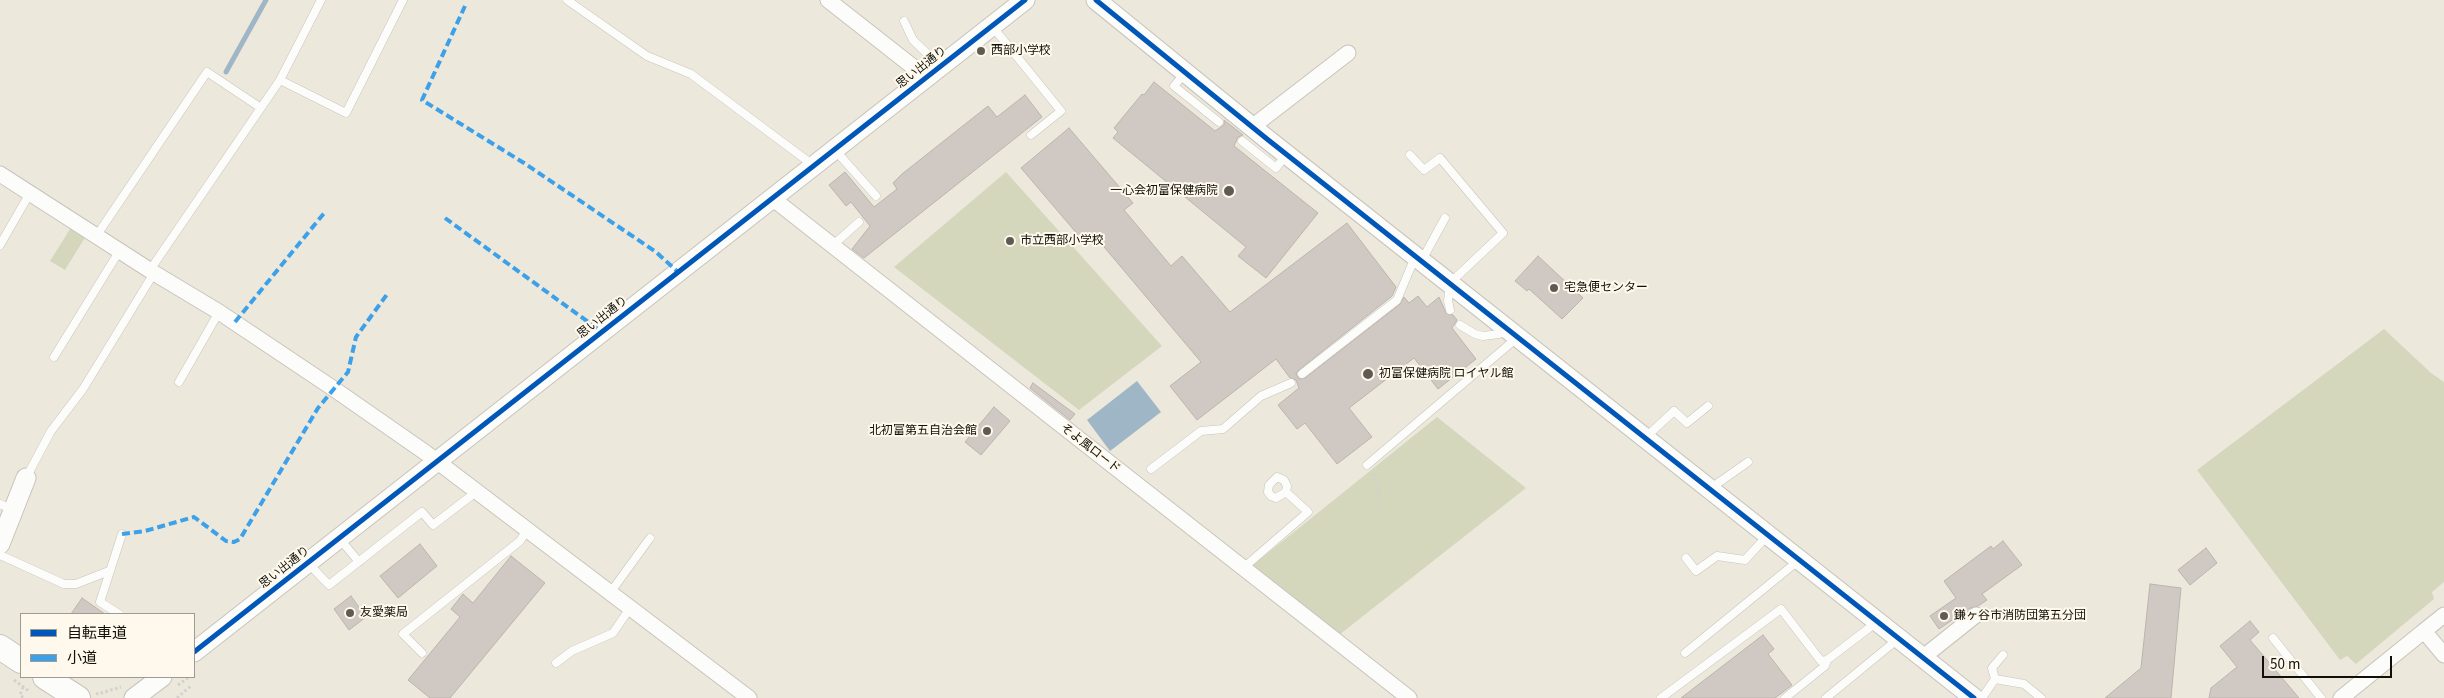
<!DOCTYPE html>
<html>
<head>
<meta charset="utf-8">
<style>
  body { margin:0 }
  #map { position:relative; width:2444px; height:698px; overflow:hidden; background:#ede8dc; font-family:"Source Sans 3","Noto Sans JP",sans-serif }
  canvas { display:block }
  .legend { position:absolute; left:20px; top:613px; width:175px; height:65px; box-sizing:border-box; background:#fef9ec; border:1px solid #9f9b91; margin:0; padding:6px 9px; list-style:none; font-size:15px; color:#110f08 }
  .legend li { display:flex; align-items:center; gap:10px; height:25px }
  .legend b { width:25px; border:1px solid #9f9b91 }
  .scale { position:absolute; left:2262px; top:656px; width:130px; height:22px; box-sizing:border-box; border:2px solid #110f08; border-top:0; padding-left:6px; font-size:15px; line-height:18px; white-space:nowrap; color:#110f08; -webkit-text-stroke:4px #fef9ec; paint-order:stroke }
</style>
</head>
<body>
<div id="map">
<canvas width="2444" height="698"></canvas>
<ul class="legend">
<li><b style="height:6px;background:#0057b8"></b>自転車道</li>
<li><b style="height:6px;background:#3da1e9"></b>小道</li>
</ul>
<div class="scale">50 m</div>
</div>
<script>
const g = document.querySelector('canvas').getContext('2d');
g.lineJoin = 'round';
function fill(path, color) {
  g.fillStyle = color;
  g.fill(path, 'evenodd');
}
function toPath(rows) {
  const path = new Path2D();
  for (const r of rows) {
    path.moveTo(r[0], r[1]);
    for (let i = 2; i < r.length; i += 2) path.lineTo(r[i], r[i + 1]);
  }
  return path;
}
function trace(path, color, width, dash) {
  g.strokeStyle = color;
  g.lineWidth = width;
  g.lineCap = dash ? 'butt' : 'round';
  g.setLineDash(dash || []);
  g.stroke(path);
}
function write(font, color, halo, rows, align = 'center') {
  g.font = font + ' "Source Sans 3","Noto Sans JP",sans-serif';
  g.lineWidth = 4;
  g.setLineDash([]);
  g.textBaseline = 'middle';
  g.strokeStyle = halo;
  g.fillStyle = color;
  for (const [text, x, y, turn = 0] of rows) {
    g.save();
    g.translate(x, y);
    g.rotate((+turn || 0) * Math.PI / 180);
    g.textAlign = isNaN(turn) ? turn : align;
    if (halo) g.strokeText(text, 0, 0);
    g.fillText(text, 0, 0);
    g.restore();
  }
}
const green = toPath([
  [1006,172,1162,346,1079,410,894,267],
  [72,226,86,236,65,270,50,261],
  [2384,329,2431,373,2444,382,2444,582,2432,592,2434,599,2356,664,2347,656,2340,660,2197,470],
  [1437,417,1526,488,1339,635,1253,565]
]);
const water = toPath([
  [1137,381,1161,412,1110,451,1087,420]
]);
const stream = toPath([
  [226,72,266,0]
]);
const building = toPath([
  [1154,82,1215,131,1224,125,1224,120,1243,135,1238,137,1234,146,1318,213,1266,278,1238,256,1246,247,1113,138,1118,132,1114,128,1142,94,1144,95,1154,82],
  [1025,95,1042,117,864,258,852,249,870,226,851,202,846,206,829,185,845,172,874,207,897,189,893,183,902,174,988,106,997,117,1025,95],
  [1069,128,1133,203,1124,210,1171,266,1182,256,1230,312,1347,223,1396,287,1392,296,1299,370,1296,374,1299,379,1305,378,1400,304,1404,297,1409,303,1418,296,1427,307,1439,297,1446,313,1453,315,1457,320,1452,328,1476,359,1438,389,1414,358,1349,408,1372,437,1337,464,1305,423,1297,429,1278,405,1299,388,1296,380,1290,378,1276,359,1197,420,1170,386,1201,362,1094,235,1085,243,1021,168,1069,128],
  [1538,256,1583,298,1562,319,1529,289,1527,291,1515,281,1538,256],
  [1033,383,1075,414,1070,420,1030,388,1033,383],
  [994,407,1010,421,981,455,965,442,994,407],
  [2003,541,2022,565,1982,594,1987,600,1978,606,1970,608,1939,629,1930,616,1956,598,1944,581,1991,546,1993,549,2003,541],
  [420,544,437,566,398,598,380,576,420,544],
  [2206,548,2217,563,2190,585,2178,570,2206,548],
  [511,556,545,583,450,698,430,698,408,680,460,617,451,609,463,594,473,603,511,556],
  [2150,584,2181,588,2171,698,2105,698,2141,668,2150,584],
  [351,596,366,617,349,630,334,609,351,596],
  [82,598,105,614,71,614,82,598],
  [2250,621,2259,632,2250,640,2299,698,2209,698,2211,688,2237,667,2220,646,2250,621],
  [1763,635,1774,649,1768,654,1792,685,1775,698,1681,698,1763,635]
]);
const path = toPath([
  [1373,474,1379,491,1379,507],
  [14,680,29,691],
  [178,685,189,677],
  [23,687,20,695,24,698],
  [96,693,98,694,121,687],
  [177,698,192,685]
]);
const service = toPath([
  [567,0,647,56,691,74,813,165],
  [904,21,913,40,940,66],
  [992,26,1061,111,1031,135],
  [1185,73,1174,86,1219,122],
  [280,80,346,113,403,0],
  [1242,141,1276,168,1286,155],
  [835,150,876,196],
  [1410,155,1424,170,1440,158,1503,233,1450,283,1448,301,1450,310],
  [97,235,207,72,261,108],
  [0,245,30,193],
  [832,246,859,222],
  [1422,260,1445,218],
  [150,270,280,80,321,0],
  [1460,325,1475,334,1483,336,1499,334,1507,330],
  [54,357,120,250],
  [1302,374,1397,300,1415,257],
  [179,382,219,312],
  [1646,437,1674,411,1687,423,1708,406],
  [1367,465,1518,337],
  [1151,469,1201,431,1223,429,1261,396,1291,383],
  [26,478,51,431,83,389,154,273],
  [1711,488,1748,462],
  [0,504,13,510],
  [339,538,359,562],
  [0,555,64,584,76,584,109,571],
  [1686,558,1696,571,1717,556,1745,560,1767,536],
  [308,563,329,585,422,512,433,525,476,492],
  [1242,569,1308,512,1286,492,1287,486,1284,480,1277,477,1269,485,1268,492,1271,496,1276,498,1286,492],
  [610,593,650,538],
  [119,614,100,602,122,534],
  [2273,638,2321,698],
  [422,653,403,634,520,541,527,530],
  [1685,653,1798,561],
  [2003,655,1992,668,1995,679,2024,684,2041,698],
  [1827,660,1877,622],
  [556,663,572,651,613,633,630,608],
  [1661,698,1781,609,1821,661,1827,660,1825,666,1785,698],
  [1826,698,1898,639],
  [1982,698,1995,679]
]);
const minor = toPath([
  [828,0,926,77],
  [1252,127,1348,53],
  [0,174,154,273,219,312,334,389,426,453,749,698],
  [772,198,1409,698],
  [2424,631,2444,615],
  [1922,658,1976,615],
  [2341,698,2424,631,2444,655]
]);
const tertiary = toPath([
  [1096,0,1267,139,1974,698],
  [0,544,26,478],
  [194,652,1025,0],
  [134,698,162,677]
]);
const primary = toPath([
  [0,647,21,661],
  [45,677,78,698]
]);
const quiet = toPath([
  [465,6,422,100,524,163,656,252,678,272],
  [445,218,602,332],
  [235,322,325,212],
  [122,534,145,531,194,517,226,541,234,542,240,539,318,408,348,372,356,337,388,293]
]);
const cycleway = toPath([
  [1096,0,1267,139,1974,698],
  [194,652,1025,0]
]);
const markers = [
  [981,51,5,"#5e5b52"],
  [1229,191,6,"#5e5b52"],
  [1010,241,5,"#5e5b52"],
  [1554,288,5,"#5e5b52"],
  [1368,374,6,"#5e5b52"],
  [987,431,5,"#5e5b52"],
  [350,613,5,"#5e5b52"],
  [1944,616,5,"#5e5b52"]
];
const poiNames = [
  ["西部小学校",991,51],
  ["一心会初富保健病院",1218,191,"right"],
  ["市立西部小学校",1020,241],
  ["宅急便センター",1564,288],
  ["初富保健病院 ロイヤル館",1379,374],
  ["北初富第五自治会館",977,431,"right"],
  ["友愛薬局",360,613],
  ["鎌ヶ谷市消防団第五分団",1954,616]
];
const streetNames = [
  ["思い出通り",922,68,-38],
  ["思い出通り",603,318,-38],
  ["そよ風ロード",1090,449,38],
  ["思い出通り",285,568,-38]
];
fill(green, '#d4d7bc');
fill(water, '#9fb6c6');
trace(stream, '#9fb6c6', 5);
fill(building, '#d0c9c3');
trace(building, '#bab4ad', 1);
trace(service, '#c8c4bc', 9);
trace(minor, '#c8c4bc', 17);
trace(tertiary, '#c8c4bc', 21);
trace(primary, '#c8c4bc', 26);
trace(path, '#d3d1ce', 3, [2.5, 2.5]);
trace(service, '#fcfcfa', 8);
trace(minor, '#fcfcfa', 15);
trace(tertiary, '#fcfcfa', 19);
trace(primary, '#fcfcfa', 24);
trace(quiet, '#3da1e9', 4, [8, 4]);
trace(cycleway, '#0057b8', 5);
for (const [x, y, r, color] of markers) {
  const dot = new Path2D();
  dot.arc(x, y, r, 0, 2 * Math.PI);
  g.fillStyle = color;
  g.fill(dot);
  trace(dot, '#fef9ec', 2);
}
write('12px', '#110f08', '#fef9ec', poiNames, 'left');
write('12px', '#110f08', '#fef9ec', streetNames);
</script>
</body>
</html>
